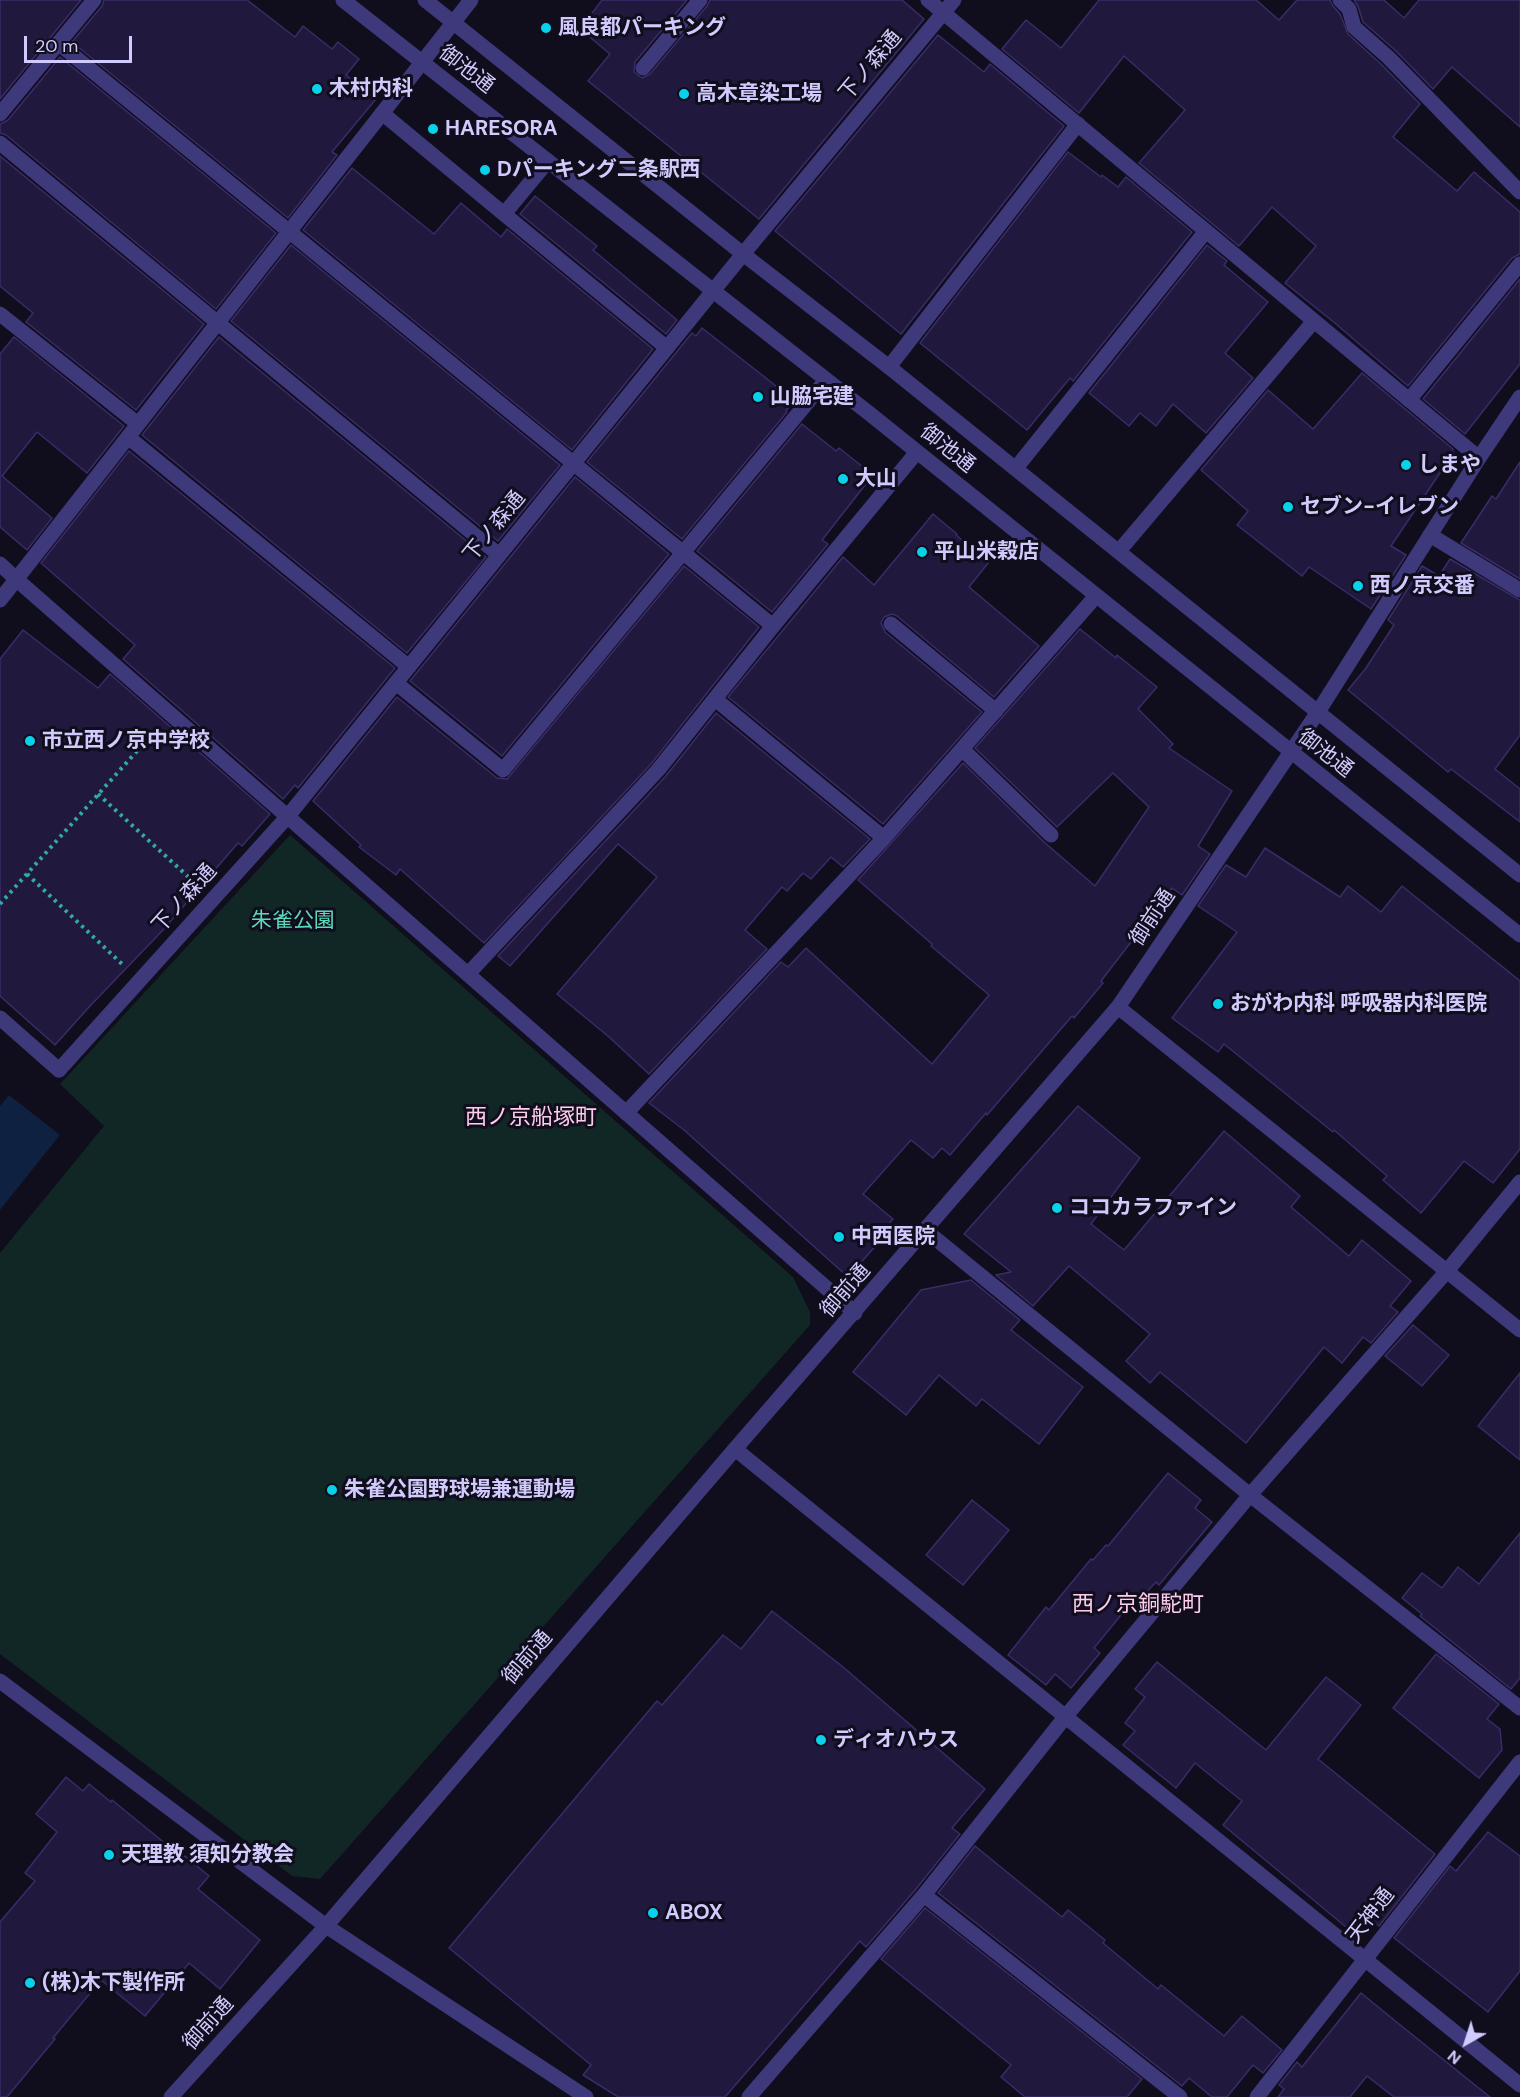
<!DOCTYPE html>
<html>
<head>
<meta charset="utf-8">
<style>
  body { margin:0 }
  #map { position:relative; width:1520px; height:2097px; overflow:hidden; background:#100d1d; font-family:"DM Sans",sans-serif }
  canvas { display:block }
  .north { position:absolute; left:1436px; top:2013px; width:60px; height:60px; -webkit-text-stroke:4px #100d1d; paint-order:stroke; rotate:219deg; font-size:16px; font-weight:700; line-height:24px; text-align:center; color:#d1cbfd }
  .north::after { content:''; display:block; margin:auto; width:21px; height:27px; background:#d1cbfd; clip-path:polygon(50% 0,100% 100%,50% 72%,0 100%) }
  .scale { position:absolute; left:24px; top:36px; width:108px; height:27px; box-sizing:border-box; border:3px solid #d1cbfd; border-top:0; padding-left:8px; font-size:18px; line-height:21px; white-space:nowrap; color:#d1cbfd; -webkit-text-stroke:4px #100d1d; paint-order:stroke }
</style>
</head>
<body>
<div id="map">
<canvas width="1520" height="2097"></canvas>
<div class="north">N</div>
<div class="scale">20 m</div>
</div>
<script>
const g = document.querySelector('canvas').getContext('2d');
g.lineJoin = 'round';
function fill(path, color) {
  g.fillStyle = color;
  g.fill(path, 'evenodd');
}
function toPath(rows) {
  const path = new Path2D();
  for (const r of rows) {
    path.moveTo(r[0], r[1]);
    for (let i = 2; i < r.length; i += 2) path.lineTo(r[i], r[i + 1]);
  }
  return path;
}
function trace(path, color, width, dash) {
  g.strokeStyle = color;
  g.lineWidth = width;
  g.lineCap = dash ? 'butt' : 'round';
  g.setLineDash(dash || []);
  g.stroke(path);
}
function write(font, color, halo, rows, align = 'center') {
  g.font = font + ' "DM Sans","Noto Sans JP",sans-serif';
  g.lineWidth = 6;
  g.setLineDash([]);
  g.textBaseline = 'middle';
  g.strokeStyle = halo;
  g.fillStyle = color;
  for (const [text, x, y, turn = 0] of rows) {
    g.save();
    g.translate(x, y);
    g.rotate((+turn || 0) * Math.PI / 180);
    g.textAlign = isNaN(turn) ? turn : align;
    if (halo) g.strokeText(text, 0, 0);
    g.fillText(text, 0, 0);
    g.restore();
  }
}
const green = toPath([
  [290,835,793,1277,810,1312,810,1325,320,1879,292,1876,0,1654,0,1253,104,1126,60,1084]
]);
const water = toPath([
  [9,1095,60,1135,0,1210,0,1106]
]);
const building = toPath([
  [0,0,81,0,0,99,0,0],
  [104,0,247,0,295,37,303,26,332,49,338,42,359,59,346,75,376,99,332,152,337,155,288,218,72,42,102,6,104,0],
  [602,0,687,0,635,62,634,72,642,78,650,74,707,6,710,0,902,0,924,19,759,219,588,81,610,54,580,29,602,0],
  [1099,0,1256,0,1279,20,1297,0,1330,0,1333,6,1340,14,1348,34,1382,65,1420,104,1393,137,1457,191,1474,172,1520,212,1520,254,1512,258,1408,386,1336,324,1285,283,1316,246,1272,207,1239,246,1139,163,1185,110,1124,56,1079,113,1002,49,1026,20,1061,48,1099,0],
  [1354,0,1384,0,1404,18,1419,0,1520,0,1520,127,1452,67,1433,89,1396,51,1363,22,1358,6,1354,0],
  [938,35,984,72,990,64,1064,126,901,334,775,231,938,35],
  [60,57,276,233,216,309,6,135,0,133,0,124,8,120,60,57],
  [1068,152,1101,177,1102,175,1118,187,1126,177,1192,232,1073,381,1070,378,1027,430,920,343,1068,152],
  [0,156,204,324,136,410,26,322,33,313,0,286,0,156],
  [352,168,434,234,461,203,501,237,507,229,653,349,572,450,303,230,352,168],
  [535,196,597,246,593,250,677,320,666,334,520,214,535,196],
  [291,245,560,465,498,541,231,321,291,245],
  [1207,245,1227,261,1224,265,1268,302,1225,353,1253,378,1206,433,1173,404,1156,426,1140,413,1129,426,1089,393,1207,245],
  [1520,279,1520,364,1465,434,1423,399,1520,279],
  [702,328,794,400,786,411,787,412,682,539,587,462,692,333,696,336,702,328],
  [14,337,124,426,87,473,37,432,2,476,52,518,27,550,0,527,0,354,14,337],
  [219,337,486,557,407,653,142,435,219,337],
  [1362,373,1453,449,1452,451,1454,452,1391,546,1406,555,1371,609,1309,567,1302,576,1237,525,1248,511,1201,470,1268,390,1313,429,1362,373],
  [802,424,836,451,839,448,873,475,822,540,828,544,772,612,697,551,802,424],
  [129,451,395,668,298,788,295,785,283,799,123,659,135,645,41,563,129,451],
  [1520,462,1520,579,1461,543,1492,496,1496,499,1520,462],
  [575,477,669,554,502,756,410,681,575,477],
  [933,514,957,534,956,535,989,562,969,587,1039,646,994,697,897,616,892,614,884,617,881,623,885,632,982,712,883,824,728,697,843,557,874,585,933,514],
  [1450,559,1520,600,1520,735,1495,769,1520,789,1520,822,1451,769,1448,772,1348,690,1366,668,1394,625,1388,620,1422,566,1439,576,1450,559],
  [684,566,759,627,651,764,484,943,400,869,396,875,359,847,361,845,313,801,397,697,497,778,507,779,684,566],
  [1080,629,1116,658,1117,655,1157,687,1138,709,1173,744,1169,748,1232,791,1198,846,1210,854,1182,895,1172,888,1153,918,1151,916,1101,981,1103,983,1074,1018,1072,1016,987,1115,986,1113,950,1155,942,1148,933,1158,911,1140,863,1194,893,1219,877,1238,880,1241,848,1277,684,1130,649,1103,781,962,788,967,806,948,932,1064,989,995,931,946,932,944,858,880,963,763,1044,842,1095,886,1149,807,1113,773,1057,827,975,748,1080,629],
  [23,630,98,688,110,674,270,814,242,846,238,843,163,930,90,1006,55,1045,0,996,0,659,23,630],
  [716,713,870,839,843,867,831,857,811,879,803,873,787,891,782,887,745,930,767,949,649,1074,609,1037,557,994,657,877,618,844,510,966,498,956,665,777,716,713],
  [1265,848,1340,897,1348,886,1381,912,1402,886,1520,981,1520,1149,1493,1183,1464,1161,1421,1213,1383,1180,1387,1176,1334,1130,1333,1132,1224,1044,1218,1052,1172,1018,1237,932,1198,906,1226,865,1246,877,1265,848],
  [1078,1106,1140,1158,1091,1224,1124,1250,1224,1131,1300,1196,1291,1207,1349,1256,1362,1240,1411,1281,1390,1306,1398,1312,1371,1343,1363,1337,1342,1363,1324,1347,1246,1443,1160,1372,1150,1383,1126,1361,1150,1334,1069,1266,1033,1306,996,1275,1011,1272,964,1234,1078,1106],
  [971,1280,1020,1320,1011,1330,1083,1387,1039,1444,982,1399,976,1406,939,1375,906,1415,853,1372,921,1290,971,1280],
  [1413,1325,1449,1355,1422,1386,1385,1356,1413,1325],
  [1520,1373,1520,1460,1478,1426,1520,1373],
  [1168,1473,1201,1500,1195,1508,1212,1522,1159,1585,1156,1582,1143,1596,1139,1593,1094,1648,1100,1653,1071,1688,1055,1674,1046,1685,1008,1655,1046,1607,1049,1610,1091,1559,1093,1560,1106,1545,1108,1546,1168,1473],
  [972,1500,1009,1530,963,1585,926,1555,972,1500],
  [1520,1533,1520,1678,1511,1689,1420,1616,1422,1614,1402,1598,1422,1573,1442,1588,1458,1567,1479,1584,1520,1533],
  [772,1611,843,1667,985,1789,952,1828,960,1834,916,1889,866,1947,860,1941,725,2097,618,2097,583,2075,591,2065,449,1948,657,1701,662,1705,723,1635,741,1649,772,1611],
  [1436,1654,1499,1704,1487,1719,1500,1729,1502,1750,1479,1778,1393,1708,1436,1654],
  [1157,1662,1266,1750,1326,1677,1361,1705,1318,1759,1435,1854,1379,1926,1365,1915,1352,1932,1223,1825,1242,1801,1195,1763,1176,1788,1123,1745,1135,1731,1125,1723,1145,1697,1135,1689,1157,1662],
  [66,1777,83,1791,89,1784,111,1802,112,1800,183,1858,185,1856,209,1876,198,1889,260,1940,220,1989,189,1963,145,2016,101,1980,53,2038,55,2039,7,2097,0,2097,0,1922,35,1881,25,1873,57,1832,36,1814,66,1777],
  [1488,1832,1520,1856,1520,1971,1488,2012,1394,1938,1450,1866,1456,1871,1488,1832],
  [975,1846,1062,1917,1068,1910,1105,1940,1103,1943,1158,1989,1161,1985,1224,2036,1242,2016,1282,2050,1263,2073,1253,2065,1227,2097,1212,2097,1189,2078,1182,2086,938,1893,975,1846],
  [925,1908,1142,2079,1127,2097,1025,2097,1001,2077,1011,2065,881,1959,925,1908],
  [1361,1993,1399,2024,1490,2097,1394,2097,1367,2076,1350,2097,1278,2097,1284,2089,1279,2085,1297,2062,1302,2067,1361,1993]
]);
const path = toPath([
  [98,794,195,883],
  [27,874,122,964],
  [0,904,154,732]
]);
const service = toPath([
  [1340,0,1349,9,1354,27,1389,58,1520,192],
  [58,43,773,626],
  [643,68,700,0],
  [382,113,504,214],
  [0,143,499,555],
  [548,161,504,214,667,348],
  [0,314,138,424],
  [889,367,1078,124],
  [1409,400,1520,264],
  [1016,468,1206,231],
  [1430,535,1520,590],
  [1119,551,1314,321],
  [0,564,16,579],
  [891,624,996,711],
  [396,683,503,770,826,380],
  [715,699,884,838],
  [962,749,1051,835],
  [468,974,658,770,773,626,917,452],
  [0,1018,59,1070],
  [626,1113,884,838,1096,596]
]);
const minor = toPath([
  [928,0,1479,458],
  [0,114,94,0],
  [128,437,409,667],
  [16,579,855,1313],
  [0,600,471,0],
  [1318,712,1479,458,1520,397],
  [1118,1007,1520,1330],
  [59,1070,288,816,743,254,954,0],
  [925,1230,1250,1495,1520,1708],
  [735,1449,1520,2085],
  [0,1681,326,1926,586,2097],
  [924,1895,1180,2097],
  [749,2097,924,1895,1066,1716,1250,1495,1447,1271,1520,1182],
  [1257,2097,1520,1762]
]);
const tertiary = toPath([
  [343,0,870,414,1520,935],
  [425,0,743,254,889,367,1520,875],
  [171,2097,326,1926,735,1449,1118,1007,1318,712]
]);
const markers = [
  [546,28,6,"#0ad1ea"],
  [317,89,6,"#0ad1ea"],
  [684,94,6,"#0ad1ea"],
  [433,129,6,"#0ad1ea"],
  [485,170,6,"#0ad1ea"],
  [758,397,6,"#0ad1ea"],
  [1406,465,6,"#0ad1ea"],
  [843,479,6,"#0ad1ea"],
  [1288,507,6,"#0ad1ea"],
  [922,552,6,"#0ad1ea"],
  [1358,586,6,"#0ad1ea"],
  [30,741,6,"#0ad1ea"],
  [1218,1004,6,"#0ad1ea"],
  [1057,1208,6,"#0ad1ea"],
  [839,1237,6,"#0ad1ea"],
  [332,1490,6,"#0ad1ea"],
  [821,1740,6,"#0ad1ea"],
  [109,1855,6,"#0ad1ea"],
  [653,1913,6,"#0ad1ea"],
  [30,1983,6,"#0ad1ea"]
];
const poiNames = [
  ["風良都パーキング",558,28],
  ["木村内科",329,89],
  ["高木章染工場",696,94],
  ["HARESORA",445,129],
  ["Dパーキング二条駅西",497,170],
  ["山脇宅建",770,397],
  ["しまや",1418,465],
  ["大山",855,479],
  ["セブン-イレブン",1300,507],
  ["平山米穀店",934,552],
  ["西ノ京交番",1370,586],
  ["市立西ノ京中学校",42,741],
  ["おがわ内科 呼吸器内科医院",1230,1004],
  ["ココカラファイン",1069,1208],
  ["中西医院",851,1237],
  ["朱雀公園野球場兼運動場",344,1490],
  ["ディオハウス",833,1740],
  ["天理教 須知分教会",121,1855],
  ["ABOX",665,1913],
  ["(株)木下製作所",42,1983]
];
const streetNames = [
  ["下ノ森通",871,66,-50],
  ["御池通",466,70,38],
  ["御池通",947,449,39],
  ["下ノ森通",495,527,-51],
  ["御池通",1325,754,38],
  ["下ノ森通",185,899,-48],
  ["御前通",1153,918,-56],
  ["御前通",846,1291,-49],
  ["御前通",528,1658,-49],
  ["天神通",1371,1916,-52],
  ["御前通",209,2024,-48]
];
const parkNames = [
  ["朱雀公園",293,921]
];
const neighbourhoodNames = [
  ["西ノ京船塚町",531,1118],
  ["西ノ京銅駝町",1138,1605]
];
fill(green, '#102726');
fill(water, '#0e2140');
fill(building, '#21193d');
trace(building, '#392c68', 1.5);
trace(path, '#32aaa4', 4, [3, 4.5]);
trace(service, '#3d397a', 15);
trace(minor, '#3d397a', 15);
trace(tertiary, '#3d397a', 15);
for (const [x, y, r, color] of markers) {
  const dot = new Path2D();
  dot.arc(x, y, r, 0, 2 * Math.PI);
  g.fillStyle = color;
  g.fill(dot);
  trace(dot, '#100d1d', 2);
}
write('bold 21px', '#d1cbfd', '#100d1d', poiNames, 'left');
write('21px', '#d1cbfd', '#100d1d', streetNames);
write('21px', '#5bd9bb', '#100d1d', parkNames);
write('22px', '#fdcdeb', '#100d1d', neighbourhoodNames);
</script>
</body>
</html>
